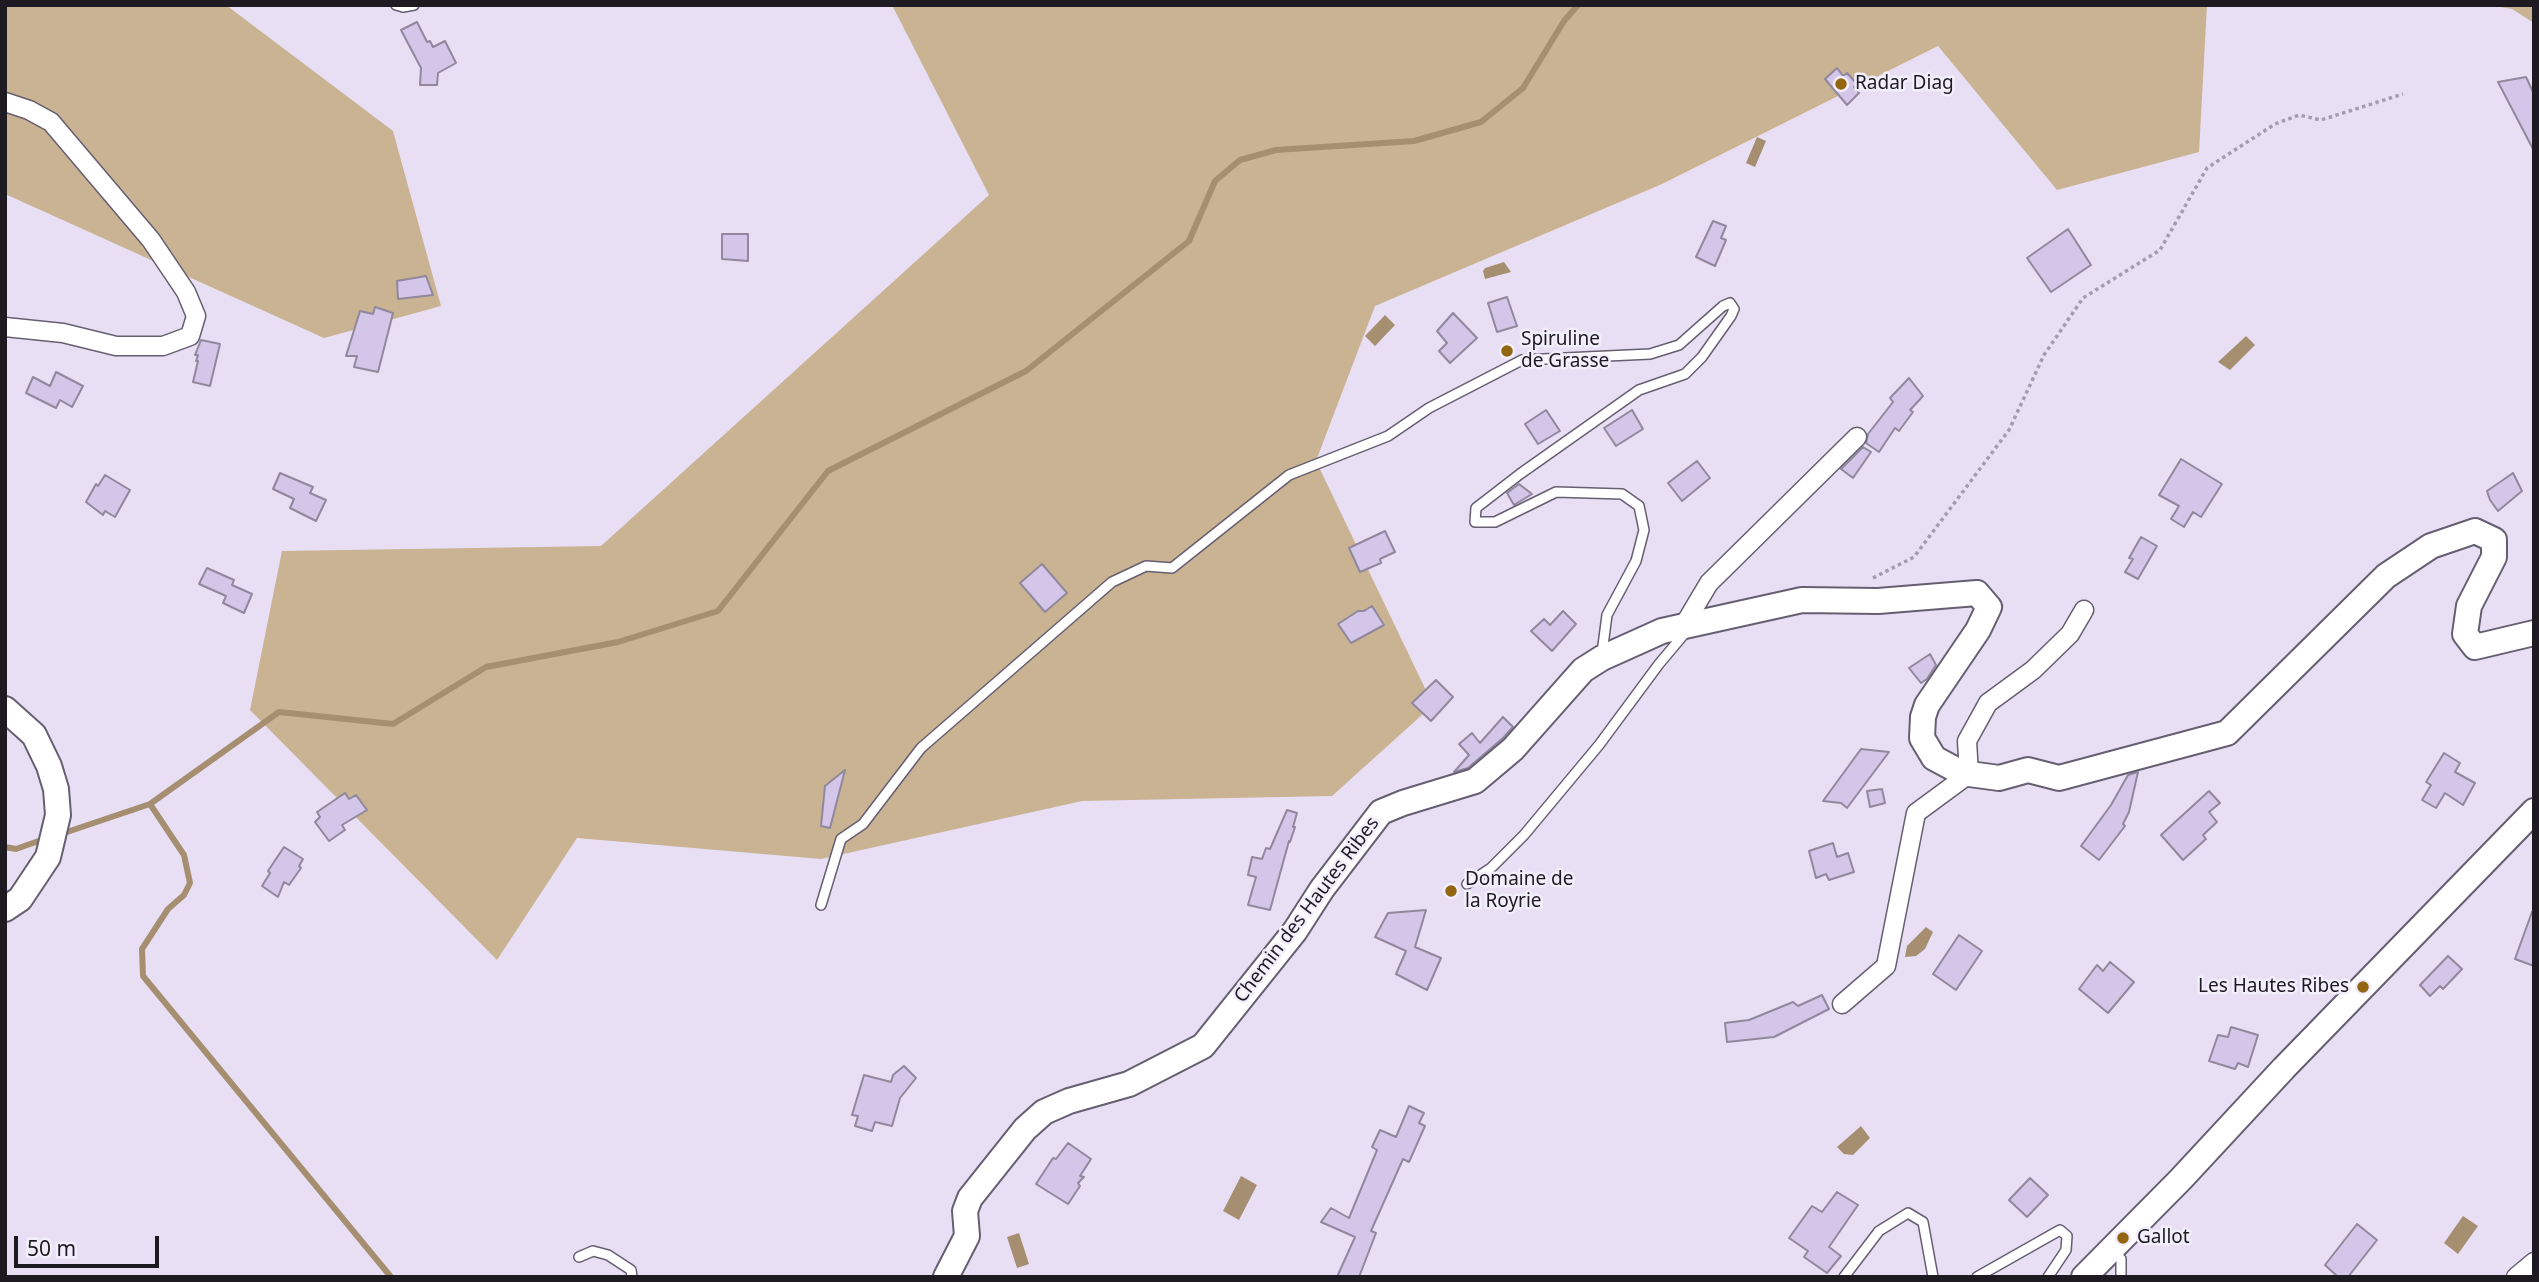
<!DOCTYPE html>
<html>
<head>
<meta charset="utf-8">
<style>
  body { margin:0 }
  #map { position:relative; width:2539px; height:1282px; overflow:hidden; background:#e8dff5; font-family:"Noto Sans",sans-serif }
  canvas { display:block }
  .frame { position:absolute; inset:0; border:7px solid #1d1a21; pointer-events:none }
  .scale { position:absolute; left:14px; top:1236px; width:145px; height:32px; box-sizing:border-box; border:4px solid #1d1a21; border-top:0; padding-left:9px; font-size:21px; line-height:24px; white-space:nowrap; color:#1d1a21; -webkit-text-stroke:5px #f3eefc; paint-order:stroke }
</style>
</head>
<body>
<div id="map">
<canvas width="2539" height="1282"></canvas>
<div class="frame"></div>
<div class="scale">50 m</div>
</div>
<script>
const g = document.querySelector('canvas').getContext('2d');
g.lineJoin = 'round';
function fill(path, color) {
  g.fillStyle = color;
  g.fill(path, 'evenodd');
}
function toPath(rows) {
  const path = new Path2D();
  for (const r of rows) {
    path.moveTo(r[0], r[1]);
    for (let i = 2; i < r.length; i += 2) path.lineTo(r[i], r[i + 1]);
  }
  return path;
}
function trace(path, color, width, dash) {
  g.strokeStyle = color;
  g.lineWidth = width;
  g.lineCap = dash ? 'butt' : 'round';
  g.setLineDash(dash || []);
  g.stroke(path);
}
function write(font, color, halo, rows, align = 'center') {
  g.font = font + ' "Noto Sans",sans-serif';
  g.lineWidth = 5;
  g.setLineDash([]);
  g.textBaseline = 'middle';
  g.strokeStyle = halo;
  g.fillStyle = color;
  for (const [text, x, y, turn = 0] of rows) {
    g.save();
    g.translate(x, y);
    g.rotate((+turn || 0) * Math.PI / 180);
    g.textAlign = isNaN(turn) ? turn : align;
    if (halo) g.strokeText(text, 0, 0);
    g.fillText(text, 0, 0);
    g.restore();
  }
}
const forest = toPath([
  [5,5,226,5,393,131,441,306,324,338,5,194],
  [892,5,2207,5,2199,152,2057,190,1938,46,1662,184,1375,306,1316,461,1433,705,1332,796,1082,801,821,859,577,838,497,960,250,710,282,551,601,546,989,195],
  [2488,5,2534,5,2534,23,2512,9]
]);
const water = toPath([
  [1757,137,1766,141,1755,167,1746,163],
  [1504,262,1511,272,1485,279,1483,271,1485,268],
  [1385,315,1395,325,1375,346,1365,336],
  [2246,336,2255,345,2230,370,2218,362],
  [1926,927,1933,932,1925,949,1916,956,1905,957,1907,946],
  [1861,1126,1870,1138,1853,1155,1844,1154,1837,1147],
  [1241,1176,1257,1185,1239,1220,1223,1211],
  [2463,1216,2478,1226,2458,1254,2444,1243],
  [1019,1233,1029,1264,1017,1268,1007,1237]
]);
const stream = toPath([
  [150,804,184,855,190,883,184,895,168,909,142,949,143,976,391,1277],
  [61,834,150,804,279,712,393,724,486,667,618,642,718,611,828,471,1026,371,1189,241,1215,181,1240,160,1276,150,1414,141,1481,122,1523,88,1564,21,1578,5],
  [5,847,16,849,47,838]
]);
const building = toPath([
  [417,22,427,42,430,41,433,47,445,41,456,63,438,73,437,85,420,85,421,68,401,30,417,22],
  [1837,68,1843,76,1847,73,1857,84,1854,87,1859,93,1847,105,1825,79,1837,68],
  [2526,77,2534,94,2534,151,2498,82,2526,77],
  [1713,221,1726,226,1721,238,1726,240,1715,266,1696,257,1713,221],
  [2068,229,2091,265,2051,292,2027,258,2068,229],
  [722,234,748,234,748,261,722,259,722,234],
  [426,276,433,295,398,299,397,281,426,276],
  [1507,297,1517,326,1497,332,1488,303,1507,297],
  [375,307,393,313,378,372,354,367,357,356,346,356,360,311,373,314,375,307],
  [1453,313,1477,338,1450,363,1439,351,1447,343,1437,331,1453,313],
  [201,340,220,344,210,386,193,382,198,361,196,361,198,355,195,355,201,340],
  [56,372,83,386,72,407,60,400,56,408,26,393,33,377,50,386,56,372],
  [1909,378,1923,396,1910,410,1913,412,1899,431,1895,428,1879,452,1866,443,1868,434,1893,402,1890,398,1909,378],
  [1546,410,1560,431,1538,444,1525,424,1546,410],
  [1632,410,1643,429,1616,446,1604,428,1632,410],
  [1863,447,1871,452,1853,478,1841,469,1863,447],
  [2181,459,2222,484,2201,517,2193,512,2184,527,2171,519,2179,506,2159,495,2181,459],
  [1697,461,1710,478,1682,501,1668,483,1697,461],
  [280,473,313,487,310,493,326,500,316,521,290,508,294,499,273,489,280,473],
  [2513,473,2522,491,2498,511,2490,500,2487,491,2513,473],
  [105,475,130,490,115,517,105,511,103,515,86,502,96,484,98,486,105,475],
  [1519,484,1532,494,1514,505,1507,493,1519,484],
  [1385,531,1395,552,1380,559,1381,563,1360,572,1349,548,1385,531],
  [2141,537,2157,546,2138,579,2125,572,2133,559,2129,558,2141,537],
  [1042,564,1067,593,1045,612,1020,583,1042,564],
  [207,568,234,580,232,585,252,594,244,613,223,603,226,596,199,584,207,568],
  [1372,606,1384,625,1351,643,1338,624,1358,611,1364,611,1372,606],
  [1563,611,1576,624,1552,651,1531,631,1544,619,1550,625,1563,611],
  [1930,654,1936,665,1927,679,1921,683,1909,668,1930,654],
  [1436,680,1453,697,1431,721,1412,703,1436,680],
  [1503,717,1513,727,1503,738,1468,768,1454,772,1469,755,1459,744,1472,733,1480,743,1503,717],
  [1861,749,1889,752,1847,808,1841,803,1823,801,1861,749],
  [2444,753,2460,763,2455,772,2475,783,2463,805,2445,793,2436,808,2422,800,2431,785,2426,782,2444,753],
  [845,770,830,828,821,826,825,786,845,770],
  [2138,772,2129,812,2123,824,2125,826,2099,860,2081,846,2111,805,2128,775,2138,772],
  [1882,789,1885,803,1870,807,1867,791,1882,789],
  [2209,791,2220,803,2209,812,2217,822,2203,835,2206,839,2183,860,2161,835,2209,791],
  [345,793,349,799,356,795,367,810,342,825,345,830,329,841,315,822,320,817,317,812,345,793],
  [1287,810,1297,813,1293,827,1295,827,1290,842,1289,841,1270,910,1248,905,1256,877,1248,875,1252,857,1262,859,1266,848,1270,849,1287,810],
  [1833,843,1837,857,1848,853,1854,872,1829,880,1826,874,1816,878,1809,851,1833,843],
  [284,847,303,859,299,866,301,868,289,885,284,882,278,897,262,886,270,873,268,871,284,847],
  [1426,910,1415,947,1441,958,1427,990,1396,974,1406,951,1375,937,1388,913,1426,910],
  [2532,912,2534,913,2534,966,2515,959,2532,912],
  [1959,935,1982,951,1956,990,1933,974,1959,935],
  [2448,956,2462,969,2443,989,2440,986,2430,996,2420,985,2448,956],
  [2110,962,2134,982,2108,1013,2079,989,2097,965,2103,971,2110,962],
  [1822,995,1829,1009,1774,1037,1727,1042,1725,1023,1749,1020,1793,1002,1798,1006,1822,995],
  [2231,1027,2258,1035,2248,1067,2238,1063,2235,1069,2209,1061,2218,1035,2228,1037,2231,1027],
  [904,1066,916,1078,900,1098,892,1126,875,1122,872,1131,855,1126,858,1116,852,1115,864,1075,891,1082,893,1075,904,1066],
  [1409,1106,1424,1113,1419,1123,1425,1126,1409,1162,1403,1159,1371,1231,1376,1233,1359,1277,1337,1277,1355,1237,1321,1222,1331,1208,1349,1218,1377,1150,1372,1147,1380,1130,1396,1137,1409,1106],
  [1068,1143,1091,1159,1080,1176,1084,1177,1078,1183,1080,1186,1068,1204,1036,1184,1053,1158,1056,1159,1068,1143],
  [2030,1178,2048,1195,2027,1217,2009,1200,2030,1178],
  [1837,1192,1858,1205,1829,1247,1841,1256,1827,1273,1804,1257,1808,1251,1789,1238,1812,1206,1822,1212,1837,1192],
  [2357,1224,2377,1240,2348,1277,2338,1277,2325,1265,2357,1224]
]);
const path = toPath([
  [1873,578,1914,557,2009,430,2044,355,2083,298,2160,250,2207,168,2275,124,2299,115,2321,120,2403,94]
]);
const lane = toPath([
  [396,5,403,7,414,5],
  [1467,884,1491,868,1524,835,1599,745,1659,664,1685,633],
  [821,905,841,839,863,824,921,748,1112,582,1146,566,1172,568,1289,475,1388,436,1429,408,1522,360,1650,354,1679,345,1723,306,1730,303,1734,309,1731,316,1702,357,1685,374,1639,390,1520,474,1476,508,1475,522,1495,522,1556,492,1622,494,1639,506,1644,530,1636,561,1607,615,1602,653],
  [2113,1250,2121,1259,2121,1277],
  [579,1257,593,1251,608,1255,631,1270,632,1277],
  [1844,1277,1879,1231,1908,1213,1923,1222,1933,1277],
  [1977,1277,2060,1230,2067,1236,2066,1250,2048,1277]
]);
const street = toPath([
  [5,102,29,110,51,122,151,240,186,292,196,316,190,336,163,346,116,346,63,333,5,327],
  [1684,625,1709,583,1857,437],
  [1842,1004,1886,966,1916,813,1969,774,1967,741,1988,703,2033,670,2070,634,2084,610],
  [2516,1277,2534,1262]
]);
const secondary = toPath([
  [5,709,34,735,49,766,56,789,58,815,48,857,20,899,5,909],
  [946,1277,967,1236,965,1211,970,1198,1025,1129,1044,1112,1069,1101,1129,1084,1203,1046,1295,931,1322,889,1381,812,1403,803,1475,781,1513,749,1583,670,1602,658,1662,631,1802,600,1878,601,1977,593,1989,607,1978,630,1927,705,1923,717,1922,738,1934,758,1962,773,1999,778,2028,770,2059,778,2227,733,2386,576,2431,546,2475,531,2494,540,2494,557,2469,606,2465,634,2475,647,2534,633],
  [2084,1277,2181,1179,2284,1068,2534,811]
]);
const markers = [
  [1841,84,7,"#926510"],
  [1507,351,7,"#926510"],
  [1451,891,7,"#926510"],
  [2363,987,7,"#926510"],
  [2123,1238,7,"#926510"]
];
const poiNames = [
  ["Radar Diag",1855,84],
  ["Spiruline",1521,340],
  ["de Grasse",1521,362],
  ["Domaine de",1465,880],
  ["la Royrie",1465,902],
  ["Les Hautes Ribes",2349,987,"right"],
  ["Gallot",2137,1238]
];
const streetNames = [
  ["Chemin des Hautes Ribes",1307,910,-53]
];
fill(forest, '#c9b392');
fill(water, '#a58f70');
trace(stream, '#a58f70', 6);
fill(building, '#d4c6e9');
trace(building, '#90889c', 2);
trace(lane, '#665e71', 12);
trace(street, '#665e71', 21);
trace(secondary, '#665e71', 28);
trace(path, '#a29cac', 3.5, [3.5, 3.5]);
trace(lane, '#fff', 9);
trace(street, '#fff', 18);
trace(secondary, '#fff', 24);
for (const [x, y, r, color] of markers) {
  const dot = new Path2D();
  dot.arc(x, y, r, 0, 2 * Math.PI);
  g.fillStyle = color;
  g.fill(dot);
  trace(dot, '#f3eefc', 2.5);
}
write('19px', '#1d1a21', '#f3eefc', poiNames, 'left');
write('19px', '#1d1a21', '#f3eefc', streetNames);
</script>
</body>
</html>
